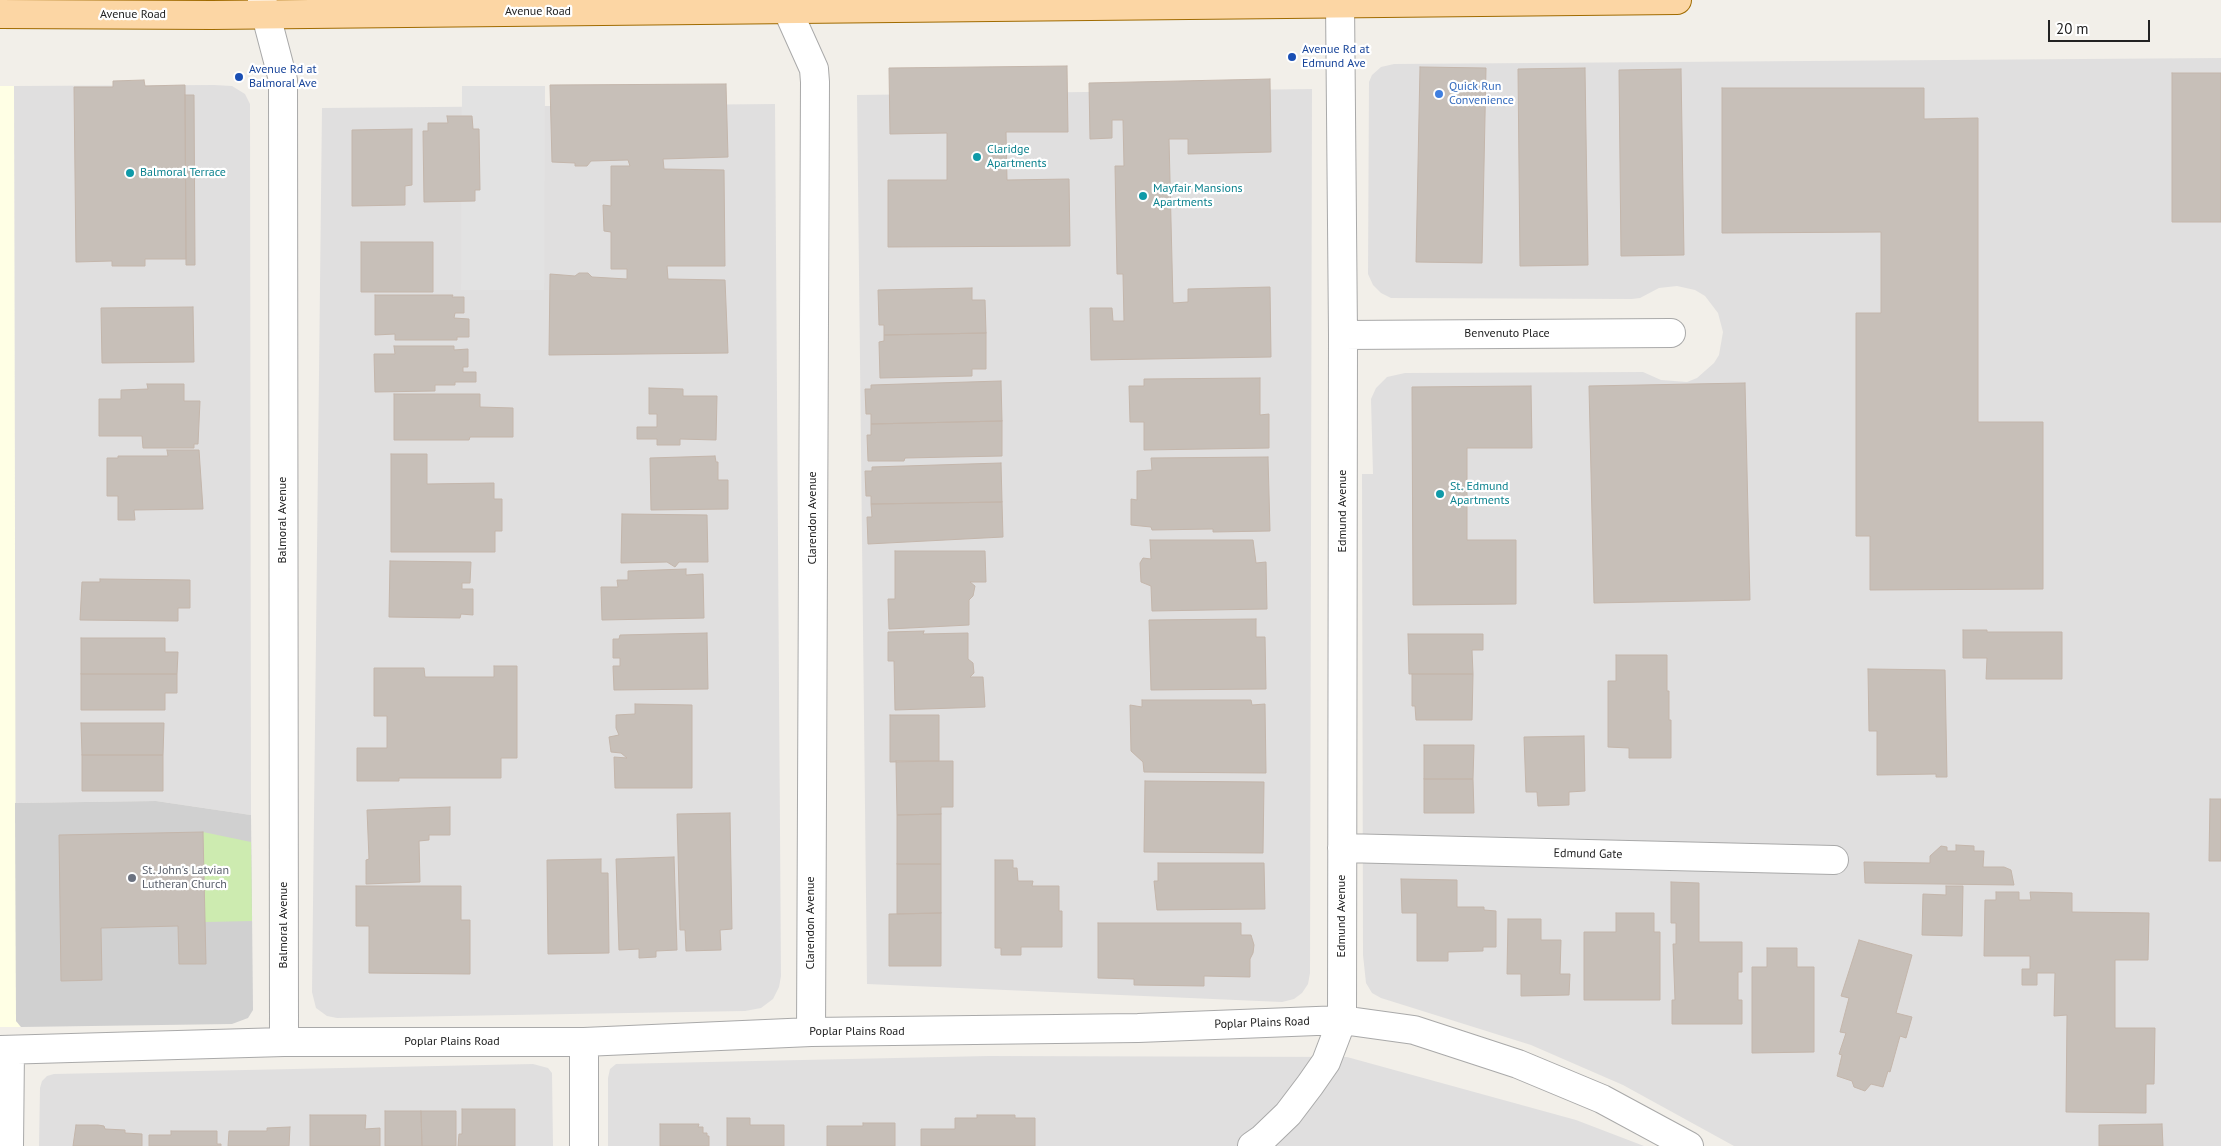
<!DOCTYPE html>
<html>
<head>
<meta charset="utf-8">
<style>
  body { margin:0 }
  #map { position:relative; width:2221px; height:1146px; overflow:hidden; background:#f2efe9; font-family:"PT Sans",sans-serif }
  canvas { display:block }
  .scale { position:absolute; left:2048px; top:20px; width:102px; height:22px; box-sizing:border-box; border:2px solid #222; border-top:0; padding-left:6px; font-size:15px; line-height:18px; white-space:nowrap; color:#222; -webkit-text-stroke:4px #fff; paint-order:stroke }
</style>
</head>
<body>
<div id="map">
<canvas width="2221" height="1146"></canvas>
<div class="scale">20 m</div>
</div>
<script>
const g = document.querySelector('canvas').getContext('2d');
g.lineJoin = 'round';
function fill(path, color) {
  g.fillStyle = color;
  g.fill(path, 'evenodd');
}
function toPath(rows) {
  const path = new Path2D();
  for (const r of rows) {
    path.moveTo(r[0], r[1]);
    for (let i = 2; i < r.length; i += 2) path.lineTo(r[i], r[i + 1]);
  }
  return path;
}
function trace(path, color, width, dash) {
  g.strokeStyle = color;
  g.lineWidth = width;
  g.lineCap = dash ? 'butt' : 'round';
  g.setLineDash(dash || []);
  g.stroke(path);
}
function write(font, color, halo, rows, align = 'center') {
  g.font = font + ' "PT Sans",sans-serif';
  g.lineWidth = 4.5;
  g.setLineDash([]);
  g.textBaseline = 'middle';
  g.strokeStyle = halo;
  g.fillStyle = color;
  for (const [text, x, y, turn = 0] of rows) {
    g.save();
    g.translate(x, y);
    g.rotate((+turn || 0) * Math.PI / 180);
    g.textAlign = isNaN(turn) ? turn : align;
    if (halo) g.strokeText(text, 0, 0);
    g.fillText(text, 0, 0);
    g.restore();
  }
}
const residential = toPath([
  [2221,58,2221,1146,1734,1146,1623,1085,1531,1045,1381,998,1372,993,1366,983,1363,955,1362,474,1373,474,1371,399,1376,388,1387,377,1405,373,1643,372,1661,380,1687,382,1697,378,1714,363,1719,355,1723,332,1718,313,1705,296,1695,290,1677,286,1659,288,1640,298,1632,299,1391,298,1381,293,1373,285,1368,274,1369,82,1372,75,1381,67,1394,64],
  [214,85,232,86,245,94,250,104,251,815,156,801,15,803,14,86],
  [1312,89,1310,973,1308,984,1302,993,1294,999,1282,1002,867,984,857,95],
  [775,104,781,976,779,987,773,999,761,1008,745,1011,337,1018,327,1016,316,1008,312,992,322,108],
  [988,1056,1347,1057,1576,1120,1644,1146,608,1146,608,1078,610,1069,616,1064],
  [533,1064,548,1068,552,1073,553,1146,39,1146,40,1088,42,1081,47,1076,54,1074]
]);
const education = toPath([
  [0,86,14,86,16,1021,21,1027,0,1027]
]);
const religious = toPath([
  [156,801,251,815,253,1010,248,1018,232,1024,21,1027,16,1021,15,803]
]);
const grass = toPath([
  [203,832,251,842,252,921,205,922]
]);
const parking = toPath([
  [462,86,545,86,544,290,461,290]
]);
const building = toPath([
  [1067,66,1068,132,1006,132,1007,180,1069,179,1070,246,888,247,888,180,947,180,947,133,890,134,889,68,1067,66],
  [1420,67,1486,68,1482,263,1416,262,1420,67],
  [1585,68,1588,265,1520,266,1518,69,1585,68],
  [1681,69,1684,255,1621,256,1619,70,1681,69],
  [2172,73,2221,73,2221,222,2172,222,2172,73],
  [1270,79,1271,152,1188,154,1188,139,1169,139,1173,303,1188,302,1188,289,1270,287,1271,357,1091,360,1090,308,1112,308,1113,321,1124,321,1123,274,1117,274,1115,166,1124,166,1123,120,1112,120,1112,138,1090,139,1089,83,1270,79],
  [144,80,145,86,185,85,186,259,145,259,145,266,112,266,112,261,76,262,74,87,113,87,113,81,144,80],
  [726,84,728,157,663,159,664,169,724,170,725,266,667,266,668,279,725,280,728,353,549,355,550,274,575,276,579,273,588,273,592,277,627,279,627,269,611,269,611,232,604,231,603,205,611,206,611,166,630,166,628,160,591,161,587,166,575,166,575,163,552,162,550,85,726,84],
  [1722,88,1924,88,1924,119,1978,118,1978,422,2043,422,2043,589,1870,590,1870,536,1856,536,1856,313,1881,313,1881,232,1722,233,1722,88],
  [185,95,194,95,195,265,186,265,185,95],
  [447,116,472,116,473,129,479,129,480,190,475,190,475,201,424,202,423,131,428,131,428,123,448,123,447,116],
  [412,129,412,185,405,186,405,205,352,206,352,130,412,129],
  [361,242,433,242,433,292,361,292,361,242],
  [972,288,972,300,985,300,986,333,884,335,884,325,879,325,878,290,972,288],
  [375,295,453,295,452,297,464,297,464,313,455,313,454,318,469,319,469,337,457,337,457,340,395,340,395,334,375,335,375,295],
  [193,307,194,362,102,363,101,308,193,307],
  [986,333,986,369,972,369,972,376,880,378,879,342,884,341,884,335,986,333],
  [394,346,454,346,454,350,468,349,468,367,463,367,463,372,476,372,476,382,455,382,455,385,435,385,435,391,375,392,374,354,395,354,394,346],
  [1260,378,1260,415,1269,414,1269,448,1144,450,1144,422,1130,422,1129,386,1144,386,1144,379,1260,378],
  [1001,381,1002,421,871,424,871,414,866,414,865,389,871,389,871,385,1001,381],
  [1745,383,1750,600,1594,603,1589,386,1745,383],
  [147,384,184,384,184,401,200,401,198,444,194,444,194,448,143,448,142,436,99,436,99,399,121,399,121,390,148,389,147,384],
  [1531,386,1532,448,1467,448,1467,540,1516,540,1516,604,1413,605,1412,387,1531,386],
  [649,388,683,389,683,396,717,396,716,440,680,439,680,445,657,445,657,439,637,439,637,427,657,427,657,414,649,414,649,388],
  [394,394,480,394,480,407,513,408,513,437,470,437,469,440,394,440,394,394],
  [1002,421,1002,456,905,458,904,461,868,461,867,435,871,435,871,424,1002,421],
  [167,450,199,450,203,509,134,510,135,520,118,520,118,496,107,496,107,458,118,458,118,456,168,456,167,450],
  [391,454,427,454,427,484,494,483,494,499,502,499,502,531,495,531,495,552,391,552,391,454],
  [715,456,716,462,718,462,718,480,728,480,728,509,651,510,650,458,715,456],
  [1268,457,1270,531,1213,532,1213,529,1152,530,1151,527,1131,525,1131,499,1137,500,1137,471,1152,470,1151,458,1268,457],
  [1001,463,1002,502,871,504,871,496,866,496,865,471,872,471,872,467,1001,463],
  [1002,502,1003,537,868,544,867,517,872,517,871,504,1002,502],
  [622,514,707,515,708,562,679,562,675,567,667,562,621,563,622,514],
  [1150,540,1253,540,1256,563,1266,562,1267,609,1152,611,1151,586,1141,582,1140,563,1143,558,1151,559,1150,540],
  [895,551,985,551,986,582,970,582,975,586,973,596,969,600,969,625,889,629,888,599,895,599,895,551],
  [390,561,471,562,470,583,462,583,462,589,473,589,473,615,461,614,460,618,389,617,390,561],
  [686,569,686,575,703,574,704,618,602,620,601,587,618,587,617,580,628,580,628,571,686,569],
  [100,579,190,580,190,608,178,608,178,621,80,620,82,582,100,582,100,579],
  [1256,619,1256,637,1265,637,1266,689,1151,690,1149,620,1256,619],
  [1963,630,1987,630,1987,632,2062,632,2062,679,1986,679,1987,658,1963,658,1963,630],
  [924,631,923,634,968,633,968,659,973,663,974,673,970,677,983,677,985,707,895,710,894,661,888,661,888,632,924,631],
  [707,633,708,689,614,690,613,666,620,666,620,658,613,658,613,639,619,639,620,635,707,633],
  [1408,634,1483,634,1483,650,1472,650,1473,674,1409,674,1408,634],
  [81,638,165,638,165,652,178,652,177,674,81,674,81,638],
  [1616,655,1667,655,1667,691,1669,691,1669,720,1671,720,1671,758,1629,758,1629,748,1608,747,1608,681,1616,681,1616,655],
  [494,666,517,666,517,758,501,758,501,778,399,778,399,781,357,781,357,748,387,748,387,716,374,716,374,668,424,668,425,677,494,677,494,666],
  [1868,669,1945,670,1947,777,1936,777,1936,774,1877,775,1877,731,1869,731,1868,669],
  [81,674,177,674,177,693,165,693,165,710,81,710,81,674],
  [1412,674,1473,674,1472,720,1416,720,1415,706,1412,706,1412,674],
  [1142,700,1251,700,1252,705,1265,704,1266,773,1144,772,1143,762,1131,751,1130,705,1142,707,1142,700],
  [635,704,692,705,692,788,615,788,614,757,627,758,621,753,611,752,609,737,619,735,616,728,616,715,635,714,635,704],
  [890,715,939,715,939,761,890,762,890,715],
  [81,723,164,723,163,755,82,755,81,723],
  [1584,736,1585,791,1569,792,1569,805,1538,806,1537,792,1526,792,1524,737,1584,736],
  [1424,745,1474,745,1473,779,1424,779,1424,745],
  [82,755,163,755,163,791,82,791,82,755],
  [896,761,953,761,953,807,941,807,941,814,897,815,896,761],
  [1424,779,1473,779,1474,813,1424,813,1424,779],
  [1145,781,1264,782,1263,853,1144,852,1145,781],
  [2210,799,2221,799,2221,861,2209,861,2210,799],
  [450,807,450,835,429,835,429,840,419,841,420,882,366,884,366,860,369,859,367,810,450,807],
  [730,813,732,929,720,930,721,950,686,951,685,930,680,930,677,814,730,813],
  [941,814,941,864,897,864,897,815,941,814],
  [203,832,206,964,179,964,178,926,101,928,102,980,61,981,59,835,203,832],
  [1956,845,1974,846,1974,851,1984,851,1983,867,2004,867,2011,870,2014,885,1865,883,1864,862,1930,863,1930,856,1941,846,1947,847,1947,851,1956,851,1956,845],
  [674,857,677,950,656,951,656,957,639,958,639,949,619,950,616,859,674,857],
  [601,859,601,873,608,873,609,953,548,954,547,860,601,859],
  [995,860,1013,860,1013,868,1017,868,1018,881,1033,881,1032,886,1059,886,1059,911,1062,911,1062,947,1021,947,1021,955,1001,955,1001,948,995,948,995,860],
  [1158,863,1264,863,1265,909,1157,910,1154,881,1158,881,1158,863],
  [897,864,941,864,941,913,897,914,897,864],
  [1401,879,1457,880,1457,907,1484,907,1484,910,1496,911,1496,947,1483,947,1483,951,1448,952,1448,961,1417,961,1417,913,1402,913,1401,879],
  [1671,882,1699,883,1699,942,1742,942,1742,972,1738,972,1738,1000,1742,1000,1742,1024,1672,1024,1672,1000,1675,1000,1673,944,1676,944,1676,923,1671,923,1671,882],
  [356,886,461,886,461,920,470,920,470,974,369,973,369,926,356,926,356,886],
  [1946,886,1963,886,1962,936,1922,935,1923,894,1946,895,1946,886],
  [1996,892,2019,892,2019,900,2031,900,2030,892,2072,893,2072,912,2149,913,2148,960,2115,960,2115,1028,2155,1028,2154,1084,2146,1084,2146,1113,2066,1112,2067,1015,2054,1016,2055,973,2037,973,2037,985,2022,985,2022,969,2030,969,2030,956,1984,956,1985,900,1996,900,1996,892],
  [941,913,941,966,889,966,889,914,941,913],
  [1616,913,1654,913,1654,932,1660,932,1660,1000,1584,1000,1584,932,1616,932,1616,913],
  [1508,919,1541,919,1541,940,1561,940,1560,974,1570,974,1569,995,1521,996,1521,974,1507,974,1508,919],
  [1098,923,1241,923,1241,935,1251,935,1254,945,1253,953,1250,959,1250,977,1204,976,1204,986,1134,985,1134,979,1098,978,1098,923],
  [1859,940,1912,955,1896,1013,1912,1017,1906,1038,1900,1036,1890,1072,1888,1071,1883,1087,1871,1084,1865,1091,1854,1087,1852,1081,1837,1076,1842,1055,1839,1054,1846,1033,1840,1032,1849,998,1841,996,1859,940],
  [1767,948,1797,948,1797,967,1814,967,1814,1052,1752,1053,1752,967,1767,967,1767,948],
  [462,1109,515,1109,515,1146,458,1146,459,1134,462,1134,462,1109],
  [385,1111,421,1111,422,1146,385,1146,385,1111],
  [421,1111,456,1111,456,1146,422,1146,421,1111],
  [310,1115,366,1115,365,1129,380,1128,380,1146,310,1146,310,1115],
  [977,1115,1015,1115,1015,1118,1035,1118,1035,1146,921,1146,921,1129,955,1129,955,1118,977,1118,977,1115],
  [727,1118,750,1118,750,1125,784,1125,784,1146,727,1146,727,1118],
  [863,1123,895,1123,895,1146,827,1146,827,1126,863,1126,863,1123],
  [660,1124,699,1124,698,1127,703,1127,703,1133,707,1133,707,1136,709,1136,709,1146,660,1146,660,1124],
  [2162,1124,2163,1146,2099,1146,2099,1125,2162,1124],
  [76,1125,98,1125,104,1126,105,1129,125,1130,125,1133,142,1134,142,1146,73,1146,76,1125],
  [290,1127,289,1146,228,1146,229,1131,267,1131,267,1128,290,1127],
  [171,1131,217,1131,217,1144,221,1144,221,1146,149,1146,149,1135,171,1135,171,1131]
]);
const minor = toPath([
  [262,0,283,80,284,1042],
  [783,0,814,69,815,82,811,1032],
  [1343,335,1671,333],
  [1342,848,1834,860],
  [584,1042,584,1146],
  [0,1050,284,1042,584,1042,811,1032,1138,1028,1342,1020,1414,1030,1518,1064,1602,1099,1689,1146],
  [9,1146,10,1050],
  [1252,1146,1262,1139,1288,1114,1310,1085,1326,1062,1342,1020,1343,335,1340,2]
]);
const major = toPath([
  [0,14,212,15,1677,0]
]);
const markers = [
  [1292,57,5,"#1a4fb4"],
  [239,77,5,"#1a4fb4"],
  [1439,94,5,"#3f7fe0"],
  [977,157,5,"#0f9aa8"],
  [130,173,5,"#0f9aa8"],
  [1143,196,5,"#0f9aa8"],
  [1440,494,5,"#0f9aa8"],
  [132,878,5,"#6b7280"]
];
const streetNames = [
  ["Avenue Road",538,12],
  ["Avenue Road",133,15],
  ["Benvenuto Place",1507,334],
  ["Edmund Avenue",1343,511,-90],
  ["Clarendon Avenue",813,518,-90],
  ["Balmoral Avenue",283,520,-90],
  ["Edmund Gate",1588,854,1],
  ["Edmund Avenue",1342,916,-90],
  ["Clarendon Avenue",811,923,-90],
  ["Balmoral Avenue",284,925,-90],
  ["Poplar Plains Road",1262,1023,-2],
  ["Poplar Plains Road",857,1032],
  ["Poplar Plains Road",452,1042]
];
const transitNames = [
  ["Avenue Rd at",1302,50],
  ["Edmund Ave",1302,64],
  ["Avenue Rd at",249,70],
  ["Balmoral Ave",249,84]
];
const shopNames = [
  ["Quick Run",1449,87],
  ["Convenience",1449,101]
];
const cultureNames = [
  ["Claridge",987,150],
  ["Apartments",987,164],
  ["Balmoral Terrace",140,173],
  ["Mayfair Mansions",1153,189],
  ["Apartments",1153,203],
  ["St. Edmund",1450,487],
  ["Apartments",1450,501]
];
const worshipNames = [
  ["St. John's Latvian",142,871],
  ["Lutheran Church",142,885]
];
fill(residential, '#e0dfdf');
fill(education, '#ffffe5');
fill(religious, '#d0d0d0');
fill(grass, '#cdebb0');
fill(parking, '#e2e2e2');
fill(building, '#c7bfb8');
trace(building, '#c4b6ab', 1);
trace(minor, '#a9a9a9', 30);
trace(major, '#a06b00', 30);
trace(minor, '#fff', 28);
trace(major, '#fcd6a4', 28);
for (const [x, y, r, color] of markers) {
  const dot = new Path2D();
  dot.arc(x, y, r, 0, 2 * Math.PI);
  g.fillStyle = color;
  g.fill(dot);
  trace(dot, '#fff', 2);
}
write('12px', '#222', '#fff', streetNames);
write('12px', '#164399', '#fff', transitNames, 'left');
write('12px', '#366cbe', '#fff', shopNames, 'left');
write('12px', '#0d838f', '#fff', cultureNames, 'left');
write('12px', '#5b616d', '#fff', worshipNames, 'left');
</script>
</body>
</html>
